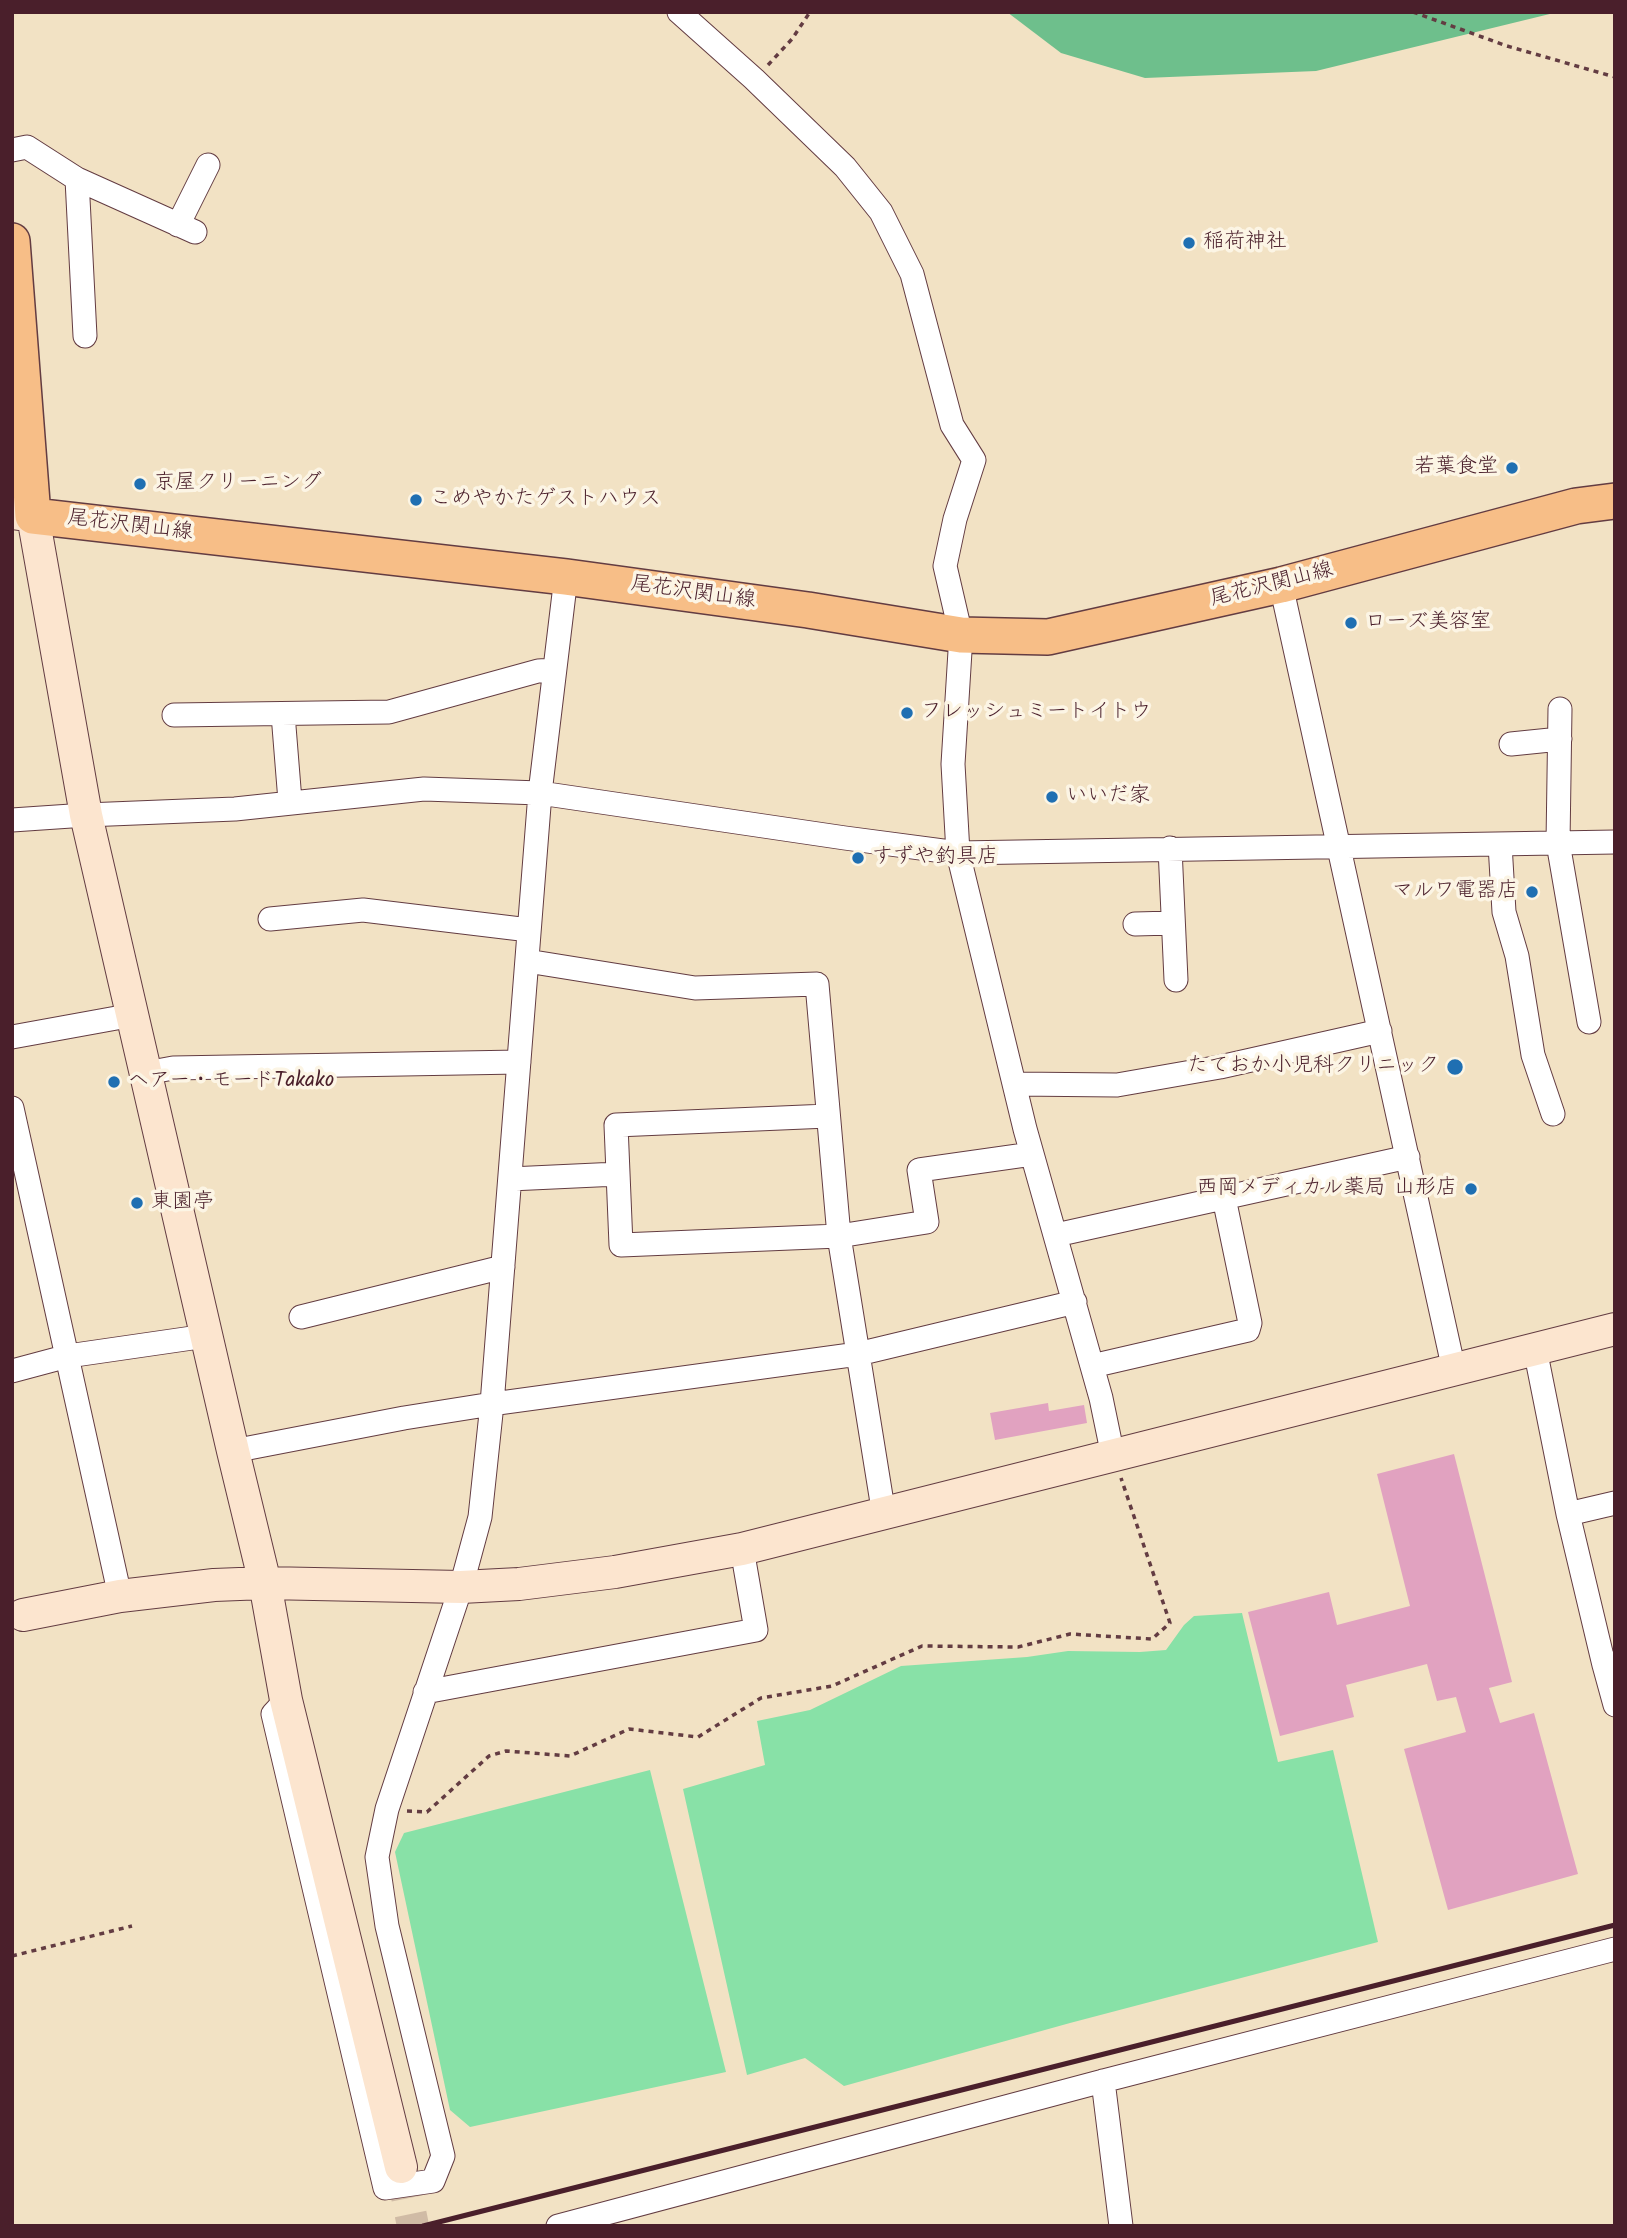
<!DOCTYPE html>
<html>
<head>
<meta charset="utf-8">
<style>
  body { margin:0 }
  #map { position:relative; width:1627px; height:2238px; overflow:hidden; background:#f2e2c4; font-family:Kalam,sans-serif }
  canvas { display:block }
  .frame { position:absolute; inset:0; border:14px solid #4a1f2b; pointer-events:none }
</style>
</head>
<body>
<div id="map">
<canvas width="1627" height="2238"></canvas>
<div class="frame"></div>
</div>
<script>
const g = document.querySelector('canvas').getContext('2d');
g.lineJoin = 'round';
function fill(path, color) {
  g.fillStyle = color;
  g.fill(path, 'evenodd');
}
function toPath(rows) {
  const path = new Path2D();
  for (const r of rows) {
    path.moveTo(r[0], r[1]);
    for (let i = 2; i < r.length; i += 2) path.lineTo(r[i], r[i + 1]);
  }
  return path;
}
function trace(path, color, width, dash) {
  g.strokeStyle = color;
  g.lineWidth = width;
  g.lineCap = dash ? 'butt' : 'round';
  g.setLineDash(dash || []);
  g.stroke(path);
}
function write(font, color, halo, rows, align = 'center') {
  g.font = font + ' Kalam,"Klee One",sans-serif';
  g.lineWidth = 7;
  g.setLineDash([]);
  g.textBaseline = 'middle';
  g.strokeStyle = halo;
  g.fillStyle = color;
  for (const [text, x, y, turn = 0] of rows) {
    g.save();
    g.translate(x, y);
    g.rotate((+turn || 0) * Math.PI / 180);
    g.textAlign = isNaN(turn) ? turn : align;
    if (halo) g.strokeText(text, 0, 0);
    g.fillText(text, 0, 0);
    g.restore();
  }
}
const green = toPath([
  [1242,1613,1278,1762,1333,1750,1378,1942,1070,2023,844,2086,805,2058,747,2075,683,1789,765,1765,757,1721,810,1710,901,1666,1027,1657,1068,1651,1140,1652,1166,1650,1184,1625,1194,1616],
  [650,1770,726,2072,470,2127,450,2110,395,1852,404,1833]
]);
const forest = toPath([
  [1007,12,1558,12,1316,71,1145,78,1061,53]
]);
const building = toPath([
  [1048,1403,1049,1411,1084,1405,1087,1423,995,1440,990,1413],
  [1454,1454,1512,1682,1489,1688,1500,1723,1534,1713,1578,1874,1448,1910,1404,1749,1466,1732,1456,1697,1437,1701,1427,1664,1346,1685,1354,1717,1280,1736,1248,1612,1329,1592,1337,1625,1410,1606,1377,1474]
]);
const secondaryTunnel = toPath([
  [401,2167,413,2226]
]);
const path = toPath([
  [1413,12,1507,46,1615,77],
  [768,65,792,39,810,12],
  [407,1811,427,1812,489,1756,506,1751,570,1756,629,1729,698,1737,761,1698,832,1686,922,1646,1018,1647,1070,1634,1152,1639,1170,1623,1121,1478],
  [12,1956,132,1926]
]);
const street = toPath([
  [679,12,754,79,845,167,881,212,912,274,952,425,974,460,955,519,945,566,961,635,953,764,958,853,1025,1129,1101,1398,1113,1456],
  [12,150,27,147,77,179,195,232],
  [77,179,85,336],
  [178,225,208,165],
  [1281,585,1454,1370],
  [1560,709,1558,843,1589,1022],
  [283,714,290,801],
  [174,715,389,712,538,671,554,670],
  [1511,744,1560,739],
  [12,820,86,815,235,809,424,789,540,793,845,838,958,853,1615,842],
  [1500,844,1504,912,1517,956,1533,1055,1553,1114],
  [1170,848,1176,980],
  [270,919,363,910,529,930],
  [1135,924,1173,923],
  [527,961,695,988,817,984,839,1236,884,1515],
  [12,1037,133,1015],
  [146,1073,173,1068,519,1062],
  [1016,1084,1117,1085,1220,1067,1380,1031],
  [12,1108,120,1596],
  [828,1116,616,1125,621,1245,839,1236,927,1222,919,1170,1032,1154],
  [510,1179,618,1174],
  [1056,1235,1408,1157],
  [301,1317,503,1267],
  [1535,1349,1568,1514,1604,1665,1615,1663],
  [1092,1366,1248,1330,1250,1323,1224,1198],
  [12,1371,68,1356,206,1336],
  [233,1451,404,1418,492,1404,858,1354,1075,1302],
  [1568,1514,1615,1503],
  [1604,1665,1615,1705],
  [425,1692,756,1630,742,1549],
  [286,1700,273,1714,385,2188,433,2181,443,2156,387,1926,377,1857,387,1809,461,1587,480,1517,492,1404,540,793,566,577],
  [1103,2081,1121,2226],
  [558,2226,1103,2081,1615,1949]
]);
const secondary = toPath([
  [12,513,33,516,86,815,233,1451,265,1583,286,1700,401,2167],
  [23,1615,120,1596,214,1585,265,1583,461,1587,519,1584,615,1572,742,1549,1615,1329]
]);
const primary = toPath([
  [12,241,33,516,566,577,808,610,961,635,1048,637,1281,585,1576,506,1615,501]
]);
const rail = toPath([
  [423,2226,1615,1925]
]);
const markers = [
  [1189,243,7,"#1f6fb2"],
  [1512,468,7,"#1f6fb2"],
  [140,484,7,"#1f6fb2"],
  [416,500,7,"#1f6fb2"],
  [1351,623,7,"#1f6fb2"],
  [907,713,7,"#1f6fb2"],
  [1052,797,7,"#1f6fb2"],
  [858,858,7,"#1f6fb2"],
  [1532,892,7,"#1f6fb2"],
  [1455,1067,9,"#1f6fb2"],
  [114,1082,7,"#1f6fb2"],
  [1471,1189,7,"#1f6fb2"],
  [137,1203,7,"#1f6fb2"]
];
const poiNames = [
  ["稲荷神社",1203,243],
  ["若葉食堂",1498,468,"right"],
  ["京屋クリーニング",154,484],
  ["こめやかたゲストハウス",430,500],
  ["ローズ美容室",1365,623],
  ["フレッシュミートイトウ",921,713],
  ["いいだ家",1066,797],
  ["すずや釣具店",872,858],
  ["マルワ電器店",1518,892,"right"],
  ["たておか小児科クリニック",1439,1067,"right"],
  ["ヘアー・モードTakako",128,1082],
  ["西岡メディカル薬局 山形店",1457,1189,"right"],
  ["東園亭",151,1203]
];
const streetNames = [
  ["尾花沢関山線",130,527,7],
  ["尾花沢関山線",1272,586,-14],
  ["尾花沢関山線",693,594,8]
];
fill(green, '#88e1a7');
fill(forest, '#6ebf8c');
fill(building, '#e1a2c0');
trace(secondaryTunnel, '#d0bba5', 32, [32, 16]);
trace(street, '#633c42', 25);
trace(secondary, '#633c42', 34);
trace(primary, '#633c42', 38);
trace(path, '#633c42', 3.5, [5, 5]);
trace(street, '#fff', 23);
trace(secondary, '#fce5cf', 32);
trace(primary, '#f7be87', 35);
trace(rail, '#4a1f2b', 5);
for (const [x, y, r, color] of markers) {
  const dot = new Path2D();
  dot.arc(x, y, r, 0, 2 * Math.PI);
  g.fillStyle = color;
  g.fill(dot);
  trace(dot, '#fcf5e5', 2.5);
}
write('21px', '#4a1f2b', '#fcf5e5', poiNames, 'left');
write('21px', '#4a1f2b', '#fcf5e5', streetNames);
</script>
</body>
</html>
